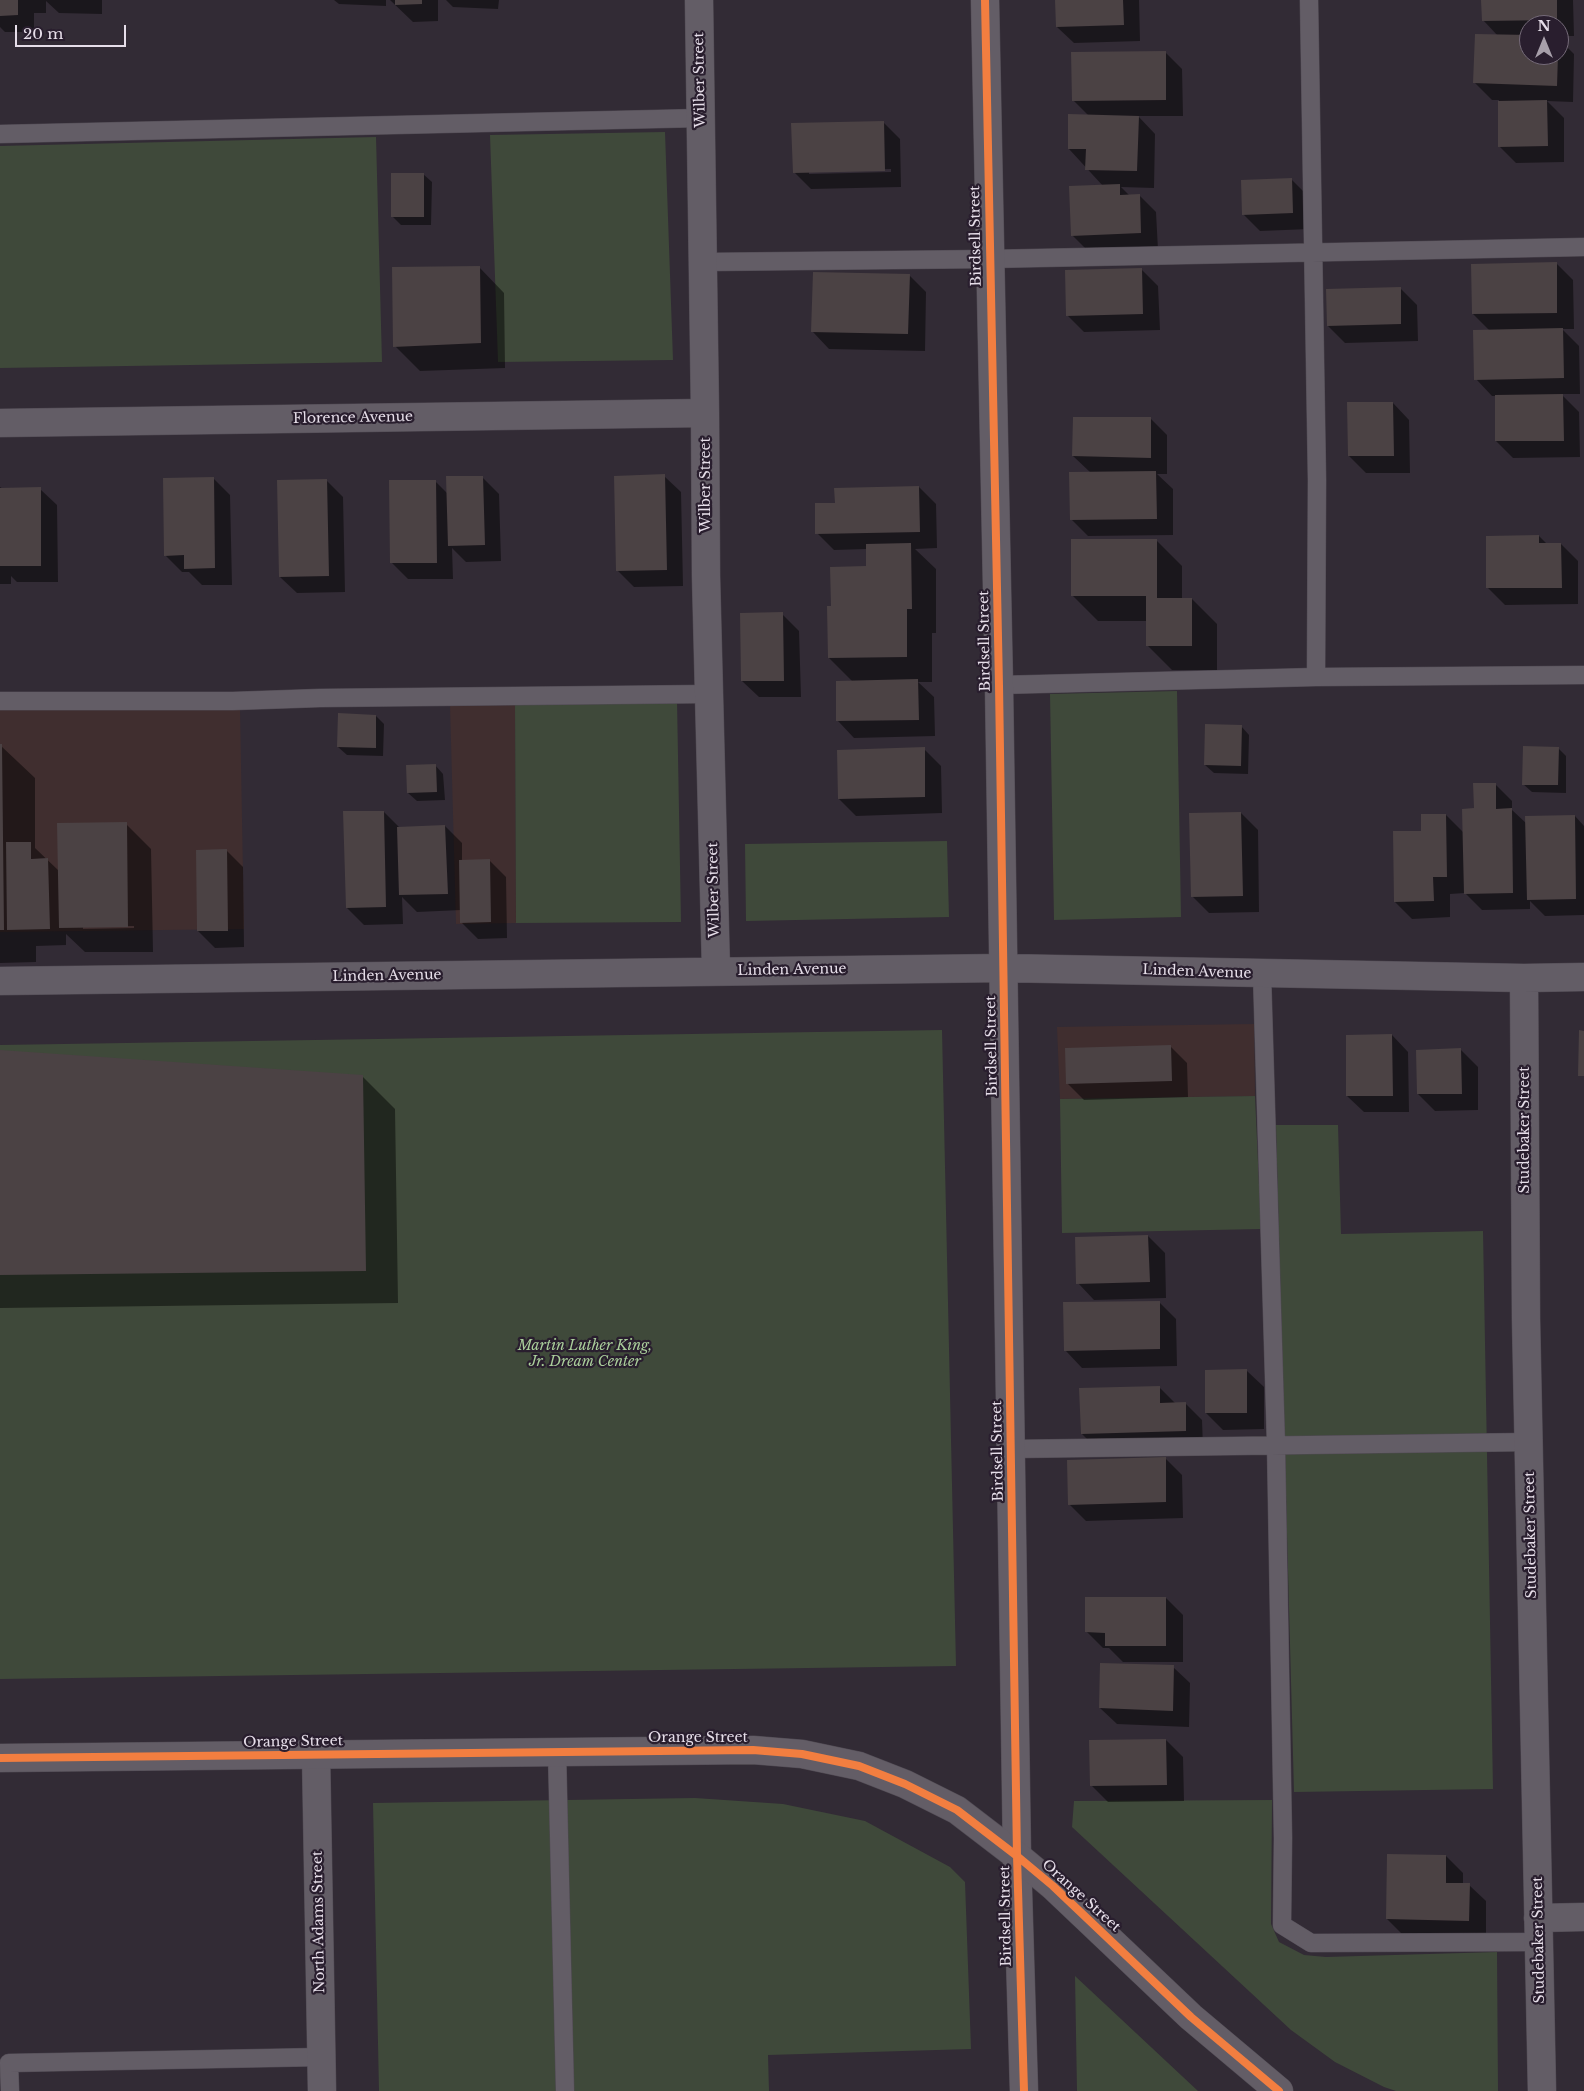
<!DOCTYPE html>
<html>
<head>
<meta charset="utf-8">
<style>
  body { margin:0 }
  #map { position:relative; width:1584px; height:2091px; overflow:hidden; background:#322b35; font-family:"Libre Baskerville",serif }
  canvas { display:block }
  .north { position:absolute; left:1519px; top:15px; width:50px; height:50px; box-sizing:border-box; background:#291e2e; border:1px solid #756b79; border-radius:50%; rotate:0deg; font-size:14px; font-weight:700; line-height:20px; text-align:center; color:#e6dee9 }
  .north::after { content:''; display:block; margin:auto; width:18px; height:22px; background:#a79faa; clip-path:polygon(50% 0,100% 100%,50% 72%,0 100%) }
  .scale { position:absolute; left:15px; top:25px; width:111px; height:22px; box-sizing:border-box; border:2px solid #e6dee9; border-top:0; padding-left:6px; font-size:15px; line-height:18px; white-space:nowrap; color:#e6dee9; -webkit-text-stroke:4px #291e2e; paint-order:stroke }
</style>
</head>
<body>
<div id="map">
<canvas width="1584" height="2091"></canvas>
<div class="north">N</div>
<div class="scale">20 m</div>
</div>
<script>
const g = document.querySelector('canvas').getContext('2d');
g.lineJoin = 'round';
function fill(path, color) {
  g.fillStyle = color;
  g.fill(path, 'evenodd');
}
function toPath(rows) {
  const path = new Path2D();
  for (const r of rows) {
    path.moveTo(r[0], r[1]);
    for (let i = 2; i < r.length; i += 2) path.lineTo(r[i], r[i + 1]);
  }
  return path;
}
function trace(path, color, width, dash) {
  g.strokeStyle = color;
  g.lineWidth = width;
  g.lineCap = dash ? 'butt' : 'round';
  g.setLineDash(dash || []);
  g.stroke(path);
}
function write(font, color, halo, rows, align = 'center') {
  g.font = font + ' "Libre Baskerville",serif';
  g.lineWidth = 4.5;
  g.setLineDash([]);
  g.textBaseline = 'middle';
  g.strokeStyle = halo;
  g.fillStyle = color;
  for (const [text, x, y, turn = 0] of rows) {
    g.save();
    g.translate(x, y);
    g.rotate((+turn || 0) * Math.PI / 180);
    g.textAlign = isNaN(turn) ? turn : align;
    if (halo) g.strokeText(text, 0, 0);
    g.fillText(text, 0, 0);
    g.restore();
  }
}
const commercial = toPath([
  [515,704,516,923,456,924,450,705],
  [240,708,244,929,0,932,0,710],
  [1254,1024,1255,1096,1060,1099,1057,1027]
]);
const green = toPath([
  [665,132,673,360,498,362,490,135],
  [376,137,382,362,0,368,0,146],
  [1177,691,1181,917,1054,920,1050,694],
  [677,700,681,922,516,923,515,704],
  [947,841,949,917,746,921,745,844],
  [942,1030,956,1666,0,1679,0,1045],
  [1255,1096,1261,1229,1062,1233,1060,1099],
  [1276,1125,1338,1125,1341,1234,1483,1231,1493,1789,1294,1792],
  [695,1798,783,1804,865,1821,950,1867,965,1882,971,2049,768,2055,769,2091,379,2091,373,1803],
  [1272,1800,1271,1924,1279,1942,1304,1955,1326,1957,1497,1952,1498,2091,1396,2091,1384,2087,1335,2062,1291,2030,1072,1827,1074,1801],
  [1075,1976,1198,2091,1077,2091]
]);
const shadow = toPath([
  [0,0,102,0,102,14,59,13,46,1,46,13,34,13,34,32,5,32,0,27],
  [334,0,386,0,386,6,339,4],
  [390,0,438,0,438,21,413,22],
  [446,0,499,0,498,9,453,7],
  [1056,0,1139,0,1140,41,1074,43,1057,27],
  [1483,0,1573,0,1574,36,1559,36,1559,25,1529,25,1529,55,1559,55,1559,39,1574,54,1573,102,1547,101,1564,118,1564,162,1516,163,1499,146,1499,100,1492,100,1475,83,1498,36,1483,20],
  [1165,52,1182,69,1183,116,1138,116,1155,134,1154,188,1121,187,1130,196,1140,196,1156,212,1158,250,1089,252,1072,235,1103,186,1069,149,1089,116,1073,100],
  [883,122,900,139,901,187,811,189,794,172],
  [891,169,891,172,809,174,809,171],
  [423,174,432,182,431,225,401,225,393,217],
  [1291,179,1308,196,1310,229,1260,231,1243,214],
  [1556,263,1573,280,1574,329,1562,329,1579,346,1580,394,1561,394,1579,412,1580,457,1513,458,1496,441,1496,396,1492,396,1476,379,1490,331,1473,314],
  [479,267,504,293,505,368,420,371,395,346],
  [1141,269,1158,286,1160,330,1084,332,1067,315],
  [909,275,926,292,925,351,829,349,813,332],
  [1400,288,1417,305,1418,341,1345,343,1328,326],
  [1393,403,1409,420,1410,473,1366,473,1349,456],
  [1151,419,1167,435,1167,474,1157,474,1173,489,1173,535,1088,536,1072,520,1091,473,1073,456],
  [664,476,681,492,683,586,634,587,617,570],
  [482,477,499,494,501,561,466,562,452,548,453,579,408,579,391,562,435,481,448,494],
  [213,478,230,495,232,585,202,585,189,572,182,572,166,556],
  [326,480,343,497,345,592,297,593,280,577],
  [0,487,3,489,40,489,57,505,58,582,17,582,11,576,11,584,0,584],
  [919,487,936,504,937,548,915,549,936,569,936,633,932,633,932,682,918,682,934,697,935,736,854,738,838,721,853,682,829,658,832,607,867,567,867,549,834,550,817,533,836,504],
  [1539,536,1547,544,1561,544,1578,561,1578,604,1505,605,1488,588],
  [1157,541,1182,566,1182,599,1192,599,1217,624,1217,670,1172,670,1147,645,1147,621,1098,621,1073,596],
  [782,614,799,631,801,697,759,697,742,681],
  [376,716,384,724,383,756,347,755,338,747],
  [1241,726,1249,735,1248,774,1214,773,1205,765],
  [0,745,35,778,35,848,59,871,126,824,151,849,153,952,85,952,66,934,66,945,36,946,36,962,0,963],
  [83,926,134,926,134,928,83,929],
  [1558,748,1566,756,1566,793,1532,792,1523,784],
  [924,749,941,766,942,813,856,816,839,799],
  [435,765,443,774,445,800,417,801,408,793],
  [1495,784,1512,801,1512,810,1527,824,1575,816,1584,826,1584,915,1545,916,1530,901,1530,909,1482,910,1465,893,1450,894,1450,917,1412,919,1395,902,1423,832,1446,815,1464,833,1475,809],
  [384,812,400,828,445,826,462,843,462,861,489,860,506,877,507,938,478,939,461,922,461,910,417,912,402,897,403,924,364,925,347,908],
  [1241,813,1258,830,1259,912,1209,913,1192,896],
  [226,850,243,867,244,947,215,948,198,931],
  [1392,1035,1408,1052,1409,1112,1364,1112,1347,1096],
  [1170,1046,1187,1063,1188,1097,1084,1100,1067,1083],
  [1461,1050,1478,1067,1478,1110,1435,1111,1418,1094],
  [0,1052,362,1076,395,1109,398,1303,0,1308],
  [1148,1236,1165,1253,1166,1298,1094,1300,1078,1283],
  [1159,1302,1176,1319,1177,1366,1082,1368,1066,1351],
  [1247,1371,1264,1387,1264,1429,1223,1430,1206,1413],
  [1159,1387,1176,1404,1185,1403,1202,1420,1203,1448,1099,1451,1082,1434],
  [1165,1458,1182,1475,1183,1518,1086,1521,1069,1504],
  [1166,1598,1183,1615,1183,1662,1123,1662,1109,1648,1103,1648,1086,1631],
  [1173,1667,1190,1683,1189,1727,1117,1724,1100,1708],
  [1166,1740,1183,1757,1184,1801,1108,1802,1092,1786],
  [1446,1856,1463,1873,1463,1885,1469,1885,1486,1901,1486,1937,1404,1936,1387,1919]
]);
const building = toPath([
  [0,0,18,0,18,15,0,16],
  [395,0,422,0,422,4,395,5],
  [1055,0,1123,0,1124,25,1056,27],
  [1481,0,1557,0,1557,20,1482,21],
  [1475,34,1529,35,1529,55,1558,55,1557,86,1473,83],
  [1166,51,1166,100,1072,101,1071,52],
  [1547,100,1548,146,1498,147,1498,101],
  [1068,114,1139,116,1137,171,1085,170,1086,149,1068,149],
  [884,121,885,171,793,173,791,123],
  [391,173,424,173,424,217,391,217],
  [1292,178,1293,213,1242,215,1241,180],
  [1120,184,1120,195,1140,194,1141,233,1071,236,1069,186],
  [1557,262,1557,313,1472,314,1471,264],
  [480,266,481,343,393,347,392,267],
  [1142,268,1143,314,1066,316,1065,270],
  [813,272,910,274,908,334,811,332],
  [1401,287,1401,324,1327,326,1326,289],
  [1563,328,1564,378,1474,380,1473,330],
  [1563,394,1564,441,1495,441,1495,395],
  [1347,402,1393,402,1394,456,1348,456],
  [1073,417,1151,417,1151,458,1072,456],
  [1156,471,1157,519,1070,520,1069,472],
  [665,474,667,570,616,571,614,476],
  [446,476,483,476,485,545,448,546],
  [214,477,215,568,184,569,184,555,164,556,163,478],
  [327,479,329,576,279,577,277,480],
  [389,480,436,480,437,563,390,563],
  [919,486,920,532,815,534,815,503,835,503,834,488],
  [41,487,41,566,0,566,0,488],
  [1539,535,1539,543,1561,543,1562,588,1486,588,1486,536],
  [1071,539,1157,539,1157,598,1192,598,1192,646,1146,646,1146,596,1071,596],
  [911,543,912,609,907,609,907,657,828,658,827,606,831,606,830,567,866,566,866,544],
  [783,612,784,681,741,681,740,613],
  [918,679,919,720,836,721,836,681],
  [338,713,376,715,376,748,337,747],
  [1205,724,1242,725,1241,766,1204,765],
  [0,744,2,744,4,930,0,930],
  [1523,746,1559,747,1558,785,1522,785],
  [925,747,925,797,838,799,837,750],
  [436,764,437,792,407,793,406,765],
  [1473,783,1496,783,1496,809,1512,808,1513,893,1464,894,1462,809,1474,808],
  [343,811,384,811,386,907,346,908],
  [1241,812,1243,896,1191,897,1189,813],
  [1421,814,1446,814,1447,877,1433,877,1434,901,1394,902,1393,831,1421,831],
  [1575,815,1576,899,1527,900,1525,816],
  [127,822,128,927,59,928,57,823],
  [445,825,448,894,399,895,397,827],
  [6,842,31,842,31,859,48,858,50,929,7,930],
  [227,849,228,931,197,931,196,850],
  [490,859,491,922,460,923,459,860],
  [1579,1030,1584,1031,1584,1076,1578,1076],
  [1392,1034,1393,1096,1346,1096,1346,1035],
  [1171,1045,1172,1081,1066,1084,1065,1048],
  [1461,1048,1462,1094,1417,1094,1416,1050],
  [0,1050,363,1075,366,1271,0,1275],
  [1148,1235,1150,1282,1076,1284,1075,1237],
  [1160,1301,1160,1349,1064,1351,1063,1302],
  [1247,1369,1247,1413,1205,1413,1205,1370],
  [1160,1386,1160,1403,1186,1402,1186,1431,1081,1434,1079,1388],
  [1166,1457,1166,1502,1068,1505,1067,1460],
  [1085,1597,1166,1597,1166,1646,1105,1646,1105,1633,1085,1632],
  [1100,1663,1174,1665,1173,1711,1099,1708],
  [1166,1739,1167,1785,1090,1786,1089,1740],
  [1387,1854,1446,1855,1446,1883,1470,1883,1469,1921,1386,1919]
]);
const lane = toPath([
  [1309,0,1317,480,1316,677],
  [0,134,701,118],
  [704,262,989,259,1584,247],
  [999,685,1316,677,1584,675],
  [0,701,233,701,320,698,709,694],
  [1262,974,1276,1444,1283,1838,1282,1925,1311,1943,1539,1942],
  [1011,1449,1530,1442],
  [557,1751,565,2091],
  [10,2091,9,2063,321,2057]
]);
const street = toPath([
  [699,0,705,413,706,576,716,970],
  [985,0,999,685,1017,1856,1024,2091],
  [0,423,705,413],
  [1524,978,1526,1319,1542,2091],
  [0,981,1003,968,1524,978,1584,977],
  [316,1754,322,2091],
  [1538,1918,1584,1917]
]);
const secondary = toPath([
  [0,1758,753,1750,802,1754,859,1766,905,1784,957,1810,1017,1856,1053,1886,1191,2017,1279,2091]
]);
const cycleway = toPath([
  [985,0,999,685,1017,1856,1024,2091],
  [0,1758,753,1750,802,1754,859,1766,905,1784,957,1810,1017,1856,1053,1886,1191,2017,1279,2091]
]);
const streetNames = [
  ["Wilber Street",700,80,-91],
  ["Birdsell Street",976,236,-91],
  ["Florence Avenue",353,418,-1],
  ["Wilber Street",706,485,-90],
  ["Birdsell Street",985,641,-91],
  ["Wilber Street",714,890,-91],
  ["Linden Avenue",792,970,-1],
  ["Linden Avenue",1197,972,2],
  ["Linden Avenue",387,976,-1],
  ["Birdsell Street",992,1046,-91],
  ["Studebaker Street",1525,1130,-90],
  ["Birdsell Street",998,1451,-91],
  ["Studebaker Street",1531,1535,-91],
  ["Orange Street",698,1738],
  ["Orange Street",293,1742,-1],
  ["Orange Street",1081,1896,42],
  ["Birdsell Street",1006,1916,-91],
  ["North Adams Street",319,1922,-91],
  ["Studebaker Street",1539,1940,-91]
];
const parkNames = [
  ["Martin Luther King,",585,1346],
  ["Jr. Dream Center",585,1362]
];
fill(commercial, '#402e2f');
fill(green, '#3f493a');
fill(shadow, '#0007');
fill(building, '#4b4244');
trace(lane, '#4f4952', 19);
trace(street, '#4f4952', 29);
trace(secondary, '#4f4952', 29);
trace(lane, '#635d66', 18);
trace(street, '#635d66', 28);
trace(secondary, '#635d66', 28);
trace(cycleway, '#f27e40', 8);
write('14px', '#e6dee9', '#291e2e', streetNames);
write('italic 14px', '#aacf9b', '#291e2e', parkNames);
</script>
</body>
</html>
